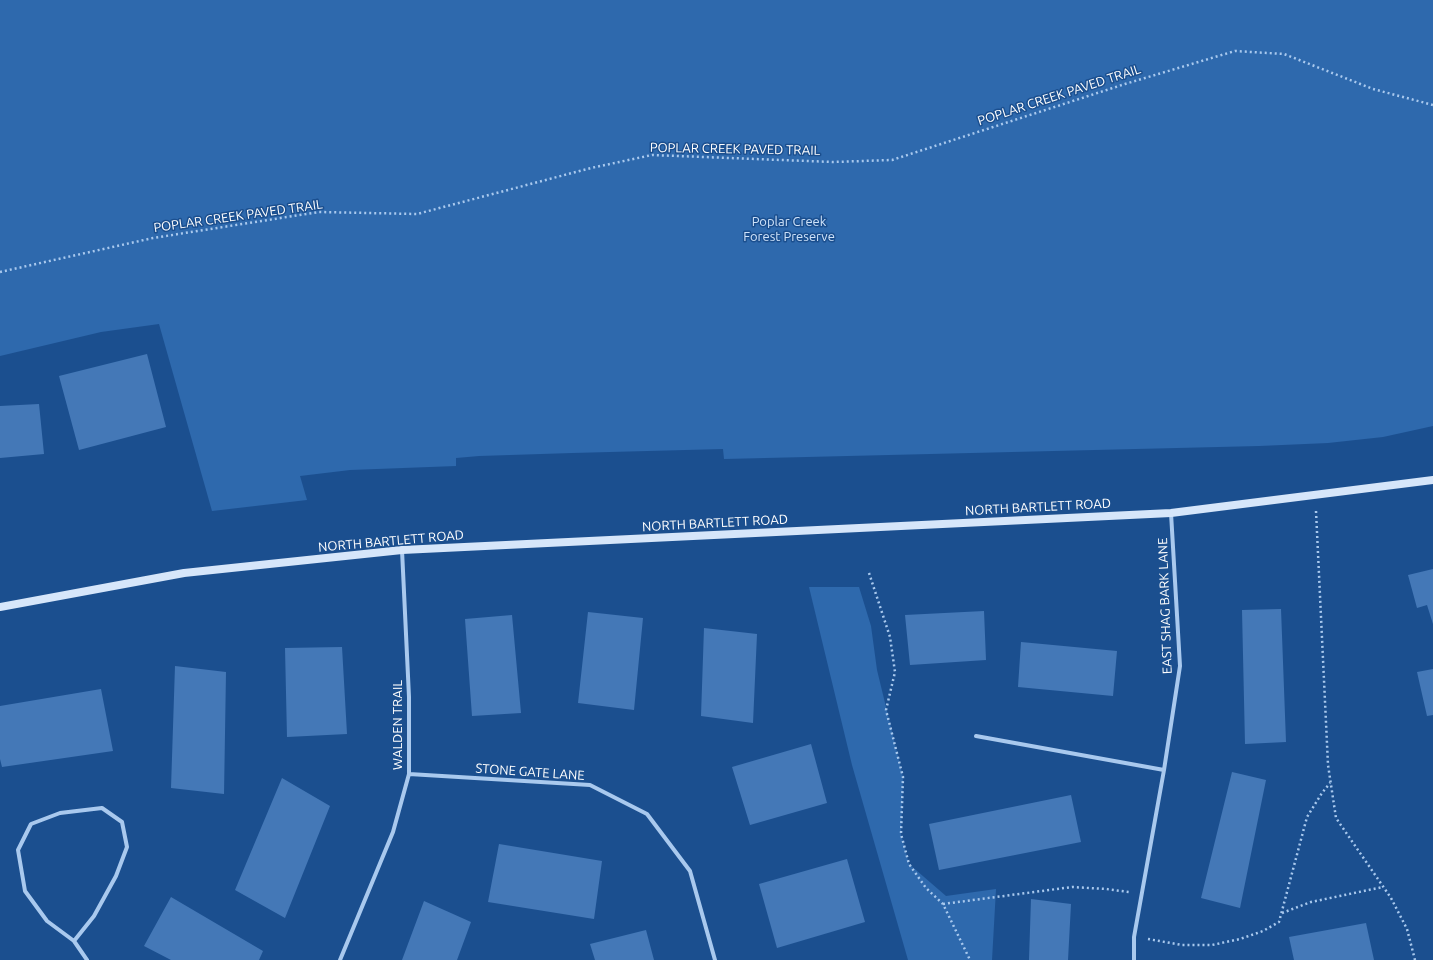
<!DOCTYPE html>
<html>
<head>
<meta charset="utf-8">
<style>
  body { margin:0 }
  canvas { display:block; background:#1b4f8f }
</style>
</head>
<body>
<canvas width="1433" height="960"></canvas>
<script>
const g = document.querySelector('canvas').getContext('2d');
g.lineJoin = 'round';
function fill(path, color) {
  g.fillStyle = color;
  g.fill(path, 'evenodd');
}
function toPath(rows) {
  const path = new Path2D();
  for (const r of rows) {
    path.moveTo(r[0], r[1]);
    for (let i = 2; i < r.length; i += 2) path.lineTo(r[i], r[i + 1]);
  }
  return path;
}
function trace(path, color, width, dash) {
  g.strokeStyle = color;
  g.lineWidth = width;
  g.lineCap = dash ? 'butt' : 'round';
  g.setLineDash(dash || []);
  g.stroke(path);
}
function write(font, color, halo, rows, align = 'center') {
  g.font = font + ' Ubuntu,sans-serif';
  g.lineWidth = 3;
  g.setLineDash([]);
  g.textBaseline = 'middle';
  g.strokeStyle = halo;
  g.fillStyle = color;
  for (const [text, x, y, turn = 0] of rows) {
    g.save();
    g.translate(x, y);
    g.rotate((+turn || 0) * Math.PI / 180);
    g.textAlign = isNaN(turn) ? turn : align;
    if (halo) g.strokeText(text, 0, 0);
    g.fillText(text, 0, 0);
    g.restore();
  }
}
const green = toPath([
  [0,0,1433,0,1433,426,1383,437,1328,443,1259,446,724,459,723,449,572,453,479,456,456,458,456,466,350,470,300,476,307,500,212,511,159,324,101,332,0,356],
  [809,587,859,587,871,626,877,670,903,777,901,834,909,864,946,896,996,889,992,960,908,960,852,765]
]);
const building = toPath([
  [147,354,166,427,79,450,59,376],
  [39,404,44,454,0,458,0,406],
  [1433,569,1433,624,1427,605,1417,608,1408,575],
  [1281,609,1286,742,1245,744,1242,610],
  [984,611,986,660,910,665,905,615],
  [588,612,643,618,634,710,578,703],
  [512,615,521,713,472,716,465,619],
  [704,628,757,634,753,723,701,716],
  [1021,642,1117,651,1113,696,1018,687],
  [342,647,347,734,287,737,285,648],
  [175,666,226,672,224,794,171,788],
  [1433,669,1433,715,1427,716,1417,672],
  [101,689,113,751,2,767,0,759,0,706],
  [811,744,827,803,750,825,732,767],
  [1232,772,1266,780,1240,908,1201,898],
  [282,778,330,806,285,918,235,890],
  [1071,795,1081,842,939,870,929,824],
  [499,844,602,861,594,919,488,902],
  [847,859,865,922,777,948,759,884],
  [171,897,263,951,259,960,171,960,144,946],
  [1031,899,1071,904,1068,960,1029,960],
  [424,901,471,922,457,960,402,960],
  [1366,923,1374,960,1294,960,1289,937],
  [646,930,654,960,595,960,590,944]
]);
const path = toPath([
  [0,272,153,238,319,212,417,214,591,168,652,155,833,162,892,160,1125,84,1235,51,1284,54,1373,89,1433,105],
  [1316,511,1328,765,1336,818,1391,898,1407,929,1415,960],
  [869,573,890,637,895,672,886,710,903,777,901,834,909,864,926,888,943,904,970,960],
  [943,904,1072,887,1106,889,1129,892],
  [1282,913,1311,902,1383,887],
  [1148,939,1182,945,1212,945,1240,939,1263,931,1279,922,1307,817,1322,793,1330,783]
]);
const street = toPath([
  [976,736,1164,770],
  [409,774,590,785,647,814,690,871,715,960],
  [74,941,94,916,116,876,127,847,122,822,102,808,60,813,31,824,18,850,25,891,47,921,74,941,87,960],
  [340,960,393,832,409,774,409,697,402,550],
  [1134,960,1134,937,1164,770,1180,666,1171,513]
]);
const secondary = toPath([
  [0,607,184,573,402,550,1171,513,1433,480]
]);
const streetNames = [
  ["POPLAR CREEK PAVED TRAIL",1059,95,-18],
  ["POPLAR CREEK PAVED TRAIL",735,149,1],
  ["POPLAR CREEK PAVED TRAIL",238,216,-8],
  ["NORTH BARTLETT ROAD",1038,507,-3],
  ["NORTH BARTLETT ROAD",715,523,-3],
  ["NORTH BARTLETT ROAD",391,541,-5],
  ["EAST SHAG BARK LANE",1165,606,-92],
  ["WALDEN TRAIL",398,725,-90],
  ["STONE GATE LANE",530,772,4]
];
const parkNames = [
  ["Poplar Creek",789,222],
  ["Forest Preserve",789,237]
];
fill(green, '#2e69ad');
fill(building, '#4478b7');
trace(path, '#a9c9ee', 2.5, [2, 3]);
trace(street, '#a9c9ee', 4);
trace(secondary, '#d6e6fa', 8);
write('13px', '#fff', '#1b4f8f', streetNames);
write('13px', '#cfe3fa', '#1b4f8f', parkNames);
</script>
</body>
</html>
